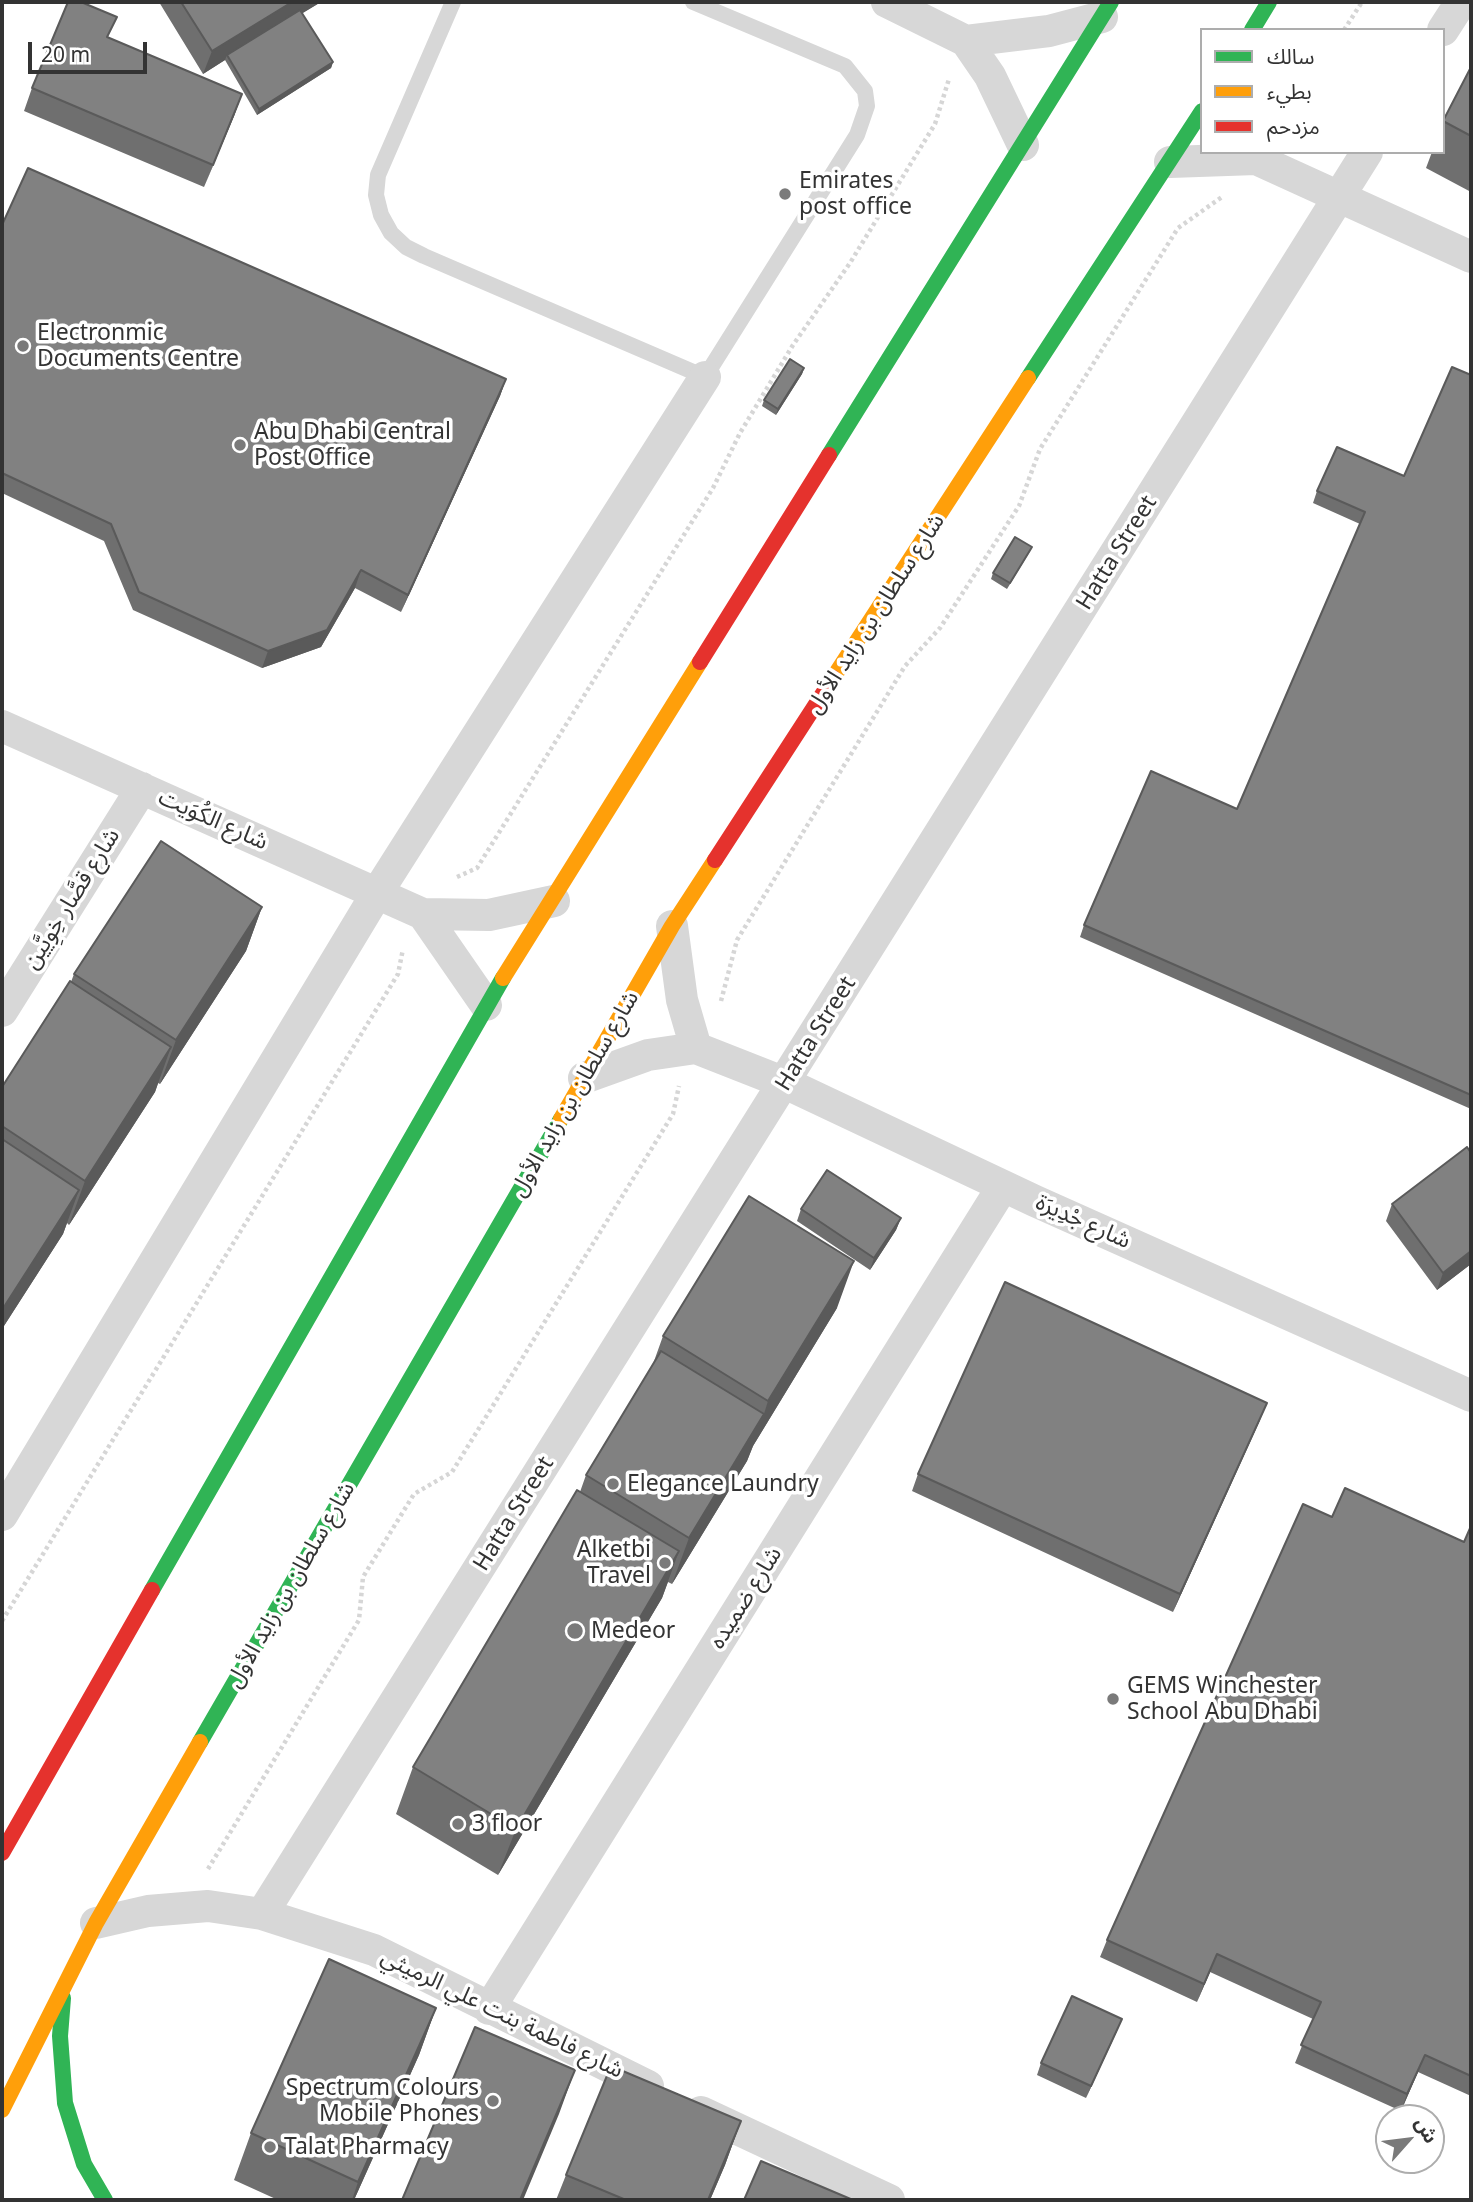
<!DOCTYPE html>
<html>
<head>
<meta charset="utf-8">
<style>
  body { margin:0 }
  #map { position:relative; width:1473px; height:2202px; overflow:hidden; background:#fff; font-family:"Noto Sans","Noto Sans Arabic",sans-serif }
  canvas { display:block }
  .frame { position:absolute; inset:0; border:4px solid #333; pointer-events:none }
  .legend { position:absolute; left:1200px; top:28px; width:245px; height:126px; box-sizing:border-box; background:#fff; border:2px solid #adadad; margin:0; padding:9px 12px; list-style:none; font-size:21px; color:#333 }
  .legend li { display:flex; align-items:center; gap:14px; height:35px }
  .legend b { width:35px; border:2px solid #adadad }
  .north { position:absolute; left:1375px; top:2104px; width:70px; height:70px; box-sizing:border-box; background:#fff; border:2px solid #adadad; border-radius:50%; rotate:62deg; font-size:19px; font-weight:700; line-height:28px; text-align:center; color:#333 }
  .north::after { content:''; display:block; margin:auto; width:24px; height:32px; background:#7a7a7a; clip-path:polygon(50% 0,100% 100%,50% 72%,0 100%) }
  .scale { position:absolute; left:28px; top:42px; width:119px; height:32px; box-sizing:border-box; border:4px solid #333; border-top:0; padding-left:9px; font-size:21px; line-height:24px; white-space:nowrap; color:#333; -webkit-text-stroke:5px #fff; paint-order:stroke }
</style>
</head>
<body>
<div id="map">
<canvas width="1473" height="2202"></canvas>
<div class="frame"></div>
<ul class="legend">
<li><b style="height:9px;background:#30b455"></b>سالك</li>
<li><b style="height:9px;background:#ff9f0a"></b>بطيء</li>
<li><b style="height:9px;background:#e5322d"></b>مزدحم</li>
</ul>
<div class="north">ش</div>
<div class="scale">20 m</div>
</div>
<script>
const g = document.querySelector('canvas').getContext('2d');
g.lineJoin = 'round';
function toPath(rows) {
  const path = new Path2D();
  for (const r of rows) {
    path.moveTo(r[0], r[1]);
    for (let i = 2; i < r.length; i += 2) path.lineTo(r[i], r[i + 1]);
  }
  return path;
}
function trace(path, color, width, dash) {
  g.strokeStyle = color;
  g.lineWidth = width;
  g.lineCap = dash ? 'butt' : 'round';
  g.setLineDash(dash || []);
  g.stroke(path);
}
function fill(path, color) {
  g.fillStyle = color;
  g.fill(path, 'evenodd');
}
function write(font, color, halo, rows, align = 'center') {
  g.font = font + ' "Noto Sans","Noto Sans Arabic",sans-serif';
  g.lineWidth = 7;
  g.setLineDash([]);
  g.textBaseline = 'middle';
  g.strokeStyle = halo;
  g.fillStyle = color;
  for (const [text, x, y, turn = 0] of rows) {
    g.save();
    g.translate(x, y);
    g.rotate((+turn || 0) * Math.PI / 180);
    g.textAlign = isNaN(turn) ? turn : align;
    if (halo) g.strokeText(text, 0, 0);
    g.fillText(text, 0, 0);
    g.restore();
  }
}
const path = toPath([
  [1344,30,1362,2],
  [457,877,477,868,713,488,740,433,793,345,850,263,935,124,949,79],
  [721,1001,737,940,905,666,940,628,1019,506,1040,449,1178,228,1222,197],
  [2,1621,398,974,403,949],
  [208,1869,359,1620,363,1577,414,1494,452,1472,673,1114,679,1086]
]);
const lane = toPath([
  [453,2,378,175,376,195,381,215,391,233,406,247,424,256,705,377,857,135,867,106,865,91,845,66,693,2]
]);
const street = toPath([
  [887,2,966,41,990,76,1023,145],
  [1443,30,1461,2],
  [966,41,1049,31,1102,17],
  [1170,162,1256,159,1471,257],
  [2,726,423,914,489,915,554,901],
  [423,914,486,1005],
  [672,926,682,1000,696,1048],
  [2,1011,142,788],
  [584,1078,648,1055,696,1048,785,1083,1035,1201,1471,1396],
  [2,1515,377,893,705,377],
  [262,1914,1367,152],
  [96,1923,148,1911,208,1906,262,1914,374,1950,648,2086],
  [489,2009,1003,1186],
  [701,2112,889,2200]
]);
const fast = toPath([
  [1252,30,1269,2],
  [1028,378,1202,111],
  [829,455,1111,2],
  [152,1590,503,978],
  [200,1742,561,1119],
  [63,1998,60,2036,65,2103,84,2164,105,2200]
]);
const slow = toPath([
  [833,678,1028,378],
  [503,978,700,662],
  [561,1119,672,926,715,860],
  [2,2110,96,1923,200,1742]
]);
const jam = toPath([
  [700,662,829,455],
  [715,860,833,678],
  [2,1853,152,1590]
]);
const wall = toPath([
  [159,2,321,2,302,13,333,62,331,68,257,115,225,60,203,74],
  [109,38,242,94,234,116,204,187,24,111,32,88],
  [1471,67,1471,192,1426,168,1432,152,1443,152,1443,120],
  [2,225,506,379,500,396,401,612,355,588,321,647,262,668,133,610,104,541,2,493],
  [804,368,802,374,776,415,762,406,764,400],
  [1471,375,1471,1109,1080,937,1084,925,1237,809,1360,524,1313,503,1317,491,1404,476],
  [1032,547,1029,553,1007,589,991,579,993,573],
  [262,907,246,951,160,1084,158,1083,155,1092,69,1225,67,1223,63,1234,2,1329,2,1087,71,982,74,974],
  [1392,1204,1471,1264,1437,1290,1386,1221],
  [801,1209,901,1218,896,1230,870,1270,797,1221],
  [837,1308,753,1446,747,1461,672,1584,668,1582,662,1598,498,1875,396,1814,413,1767,580,1492,586,1475,653,1364,663,1336],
  [1260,1420,1173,1612,912,1491,918,1474],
  [1332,1517,1464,1542,1471,1526,1471,2096,1418,2072,1401,2111,1295,2063,1313,2019,1210,1972,1197,2002,1100,1957,1107,1940],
  [436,2008,419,2055,354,2200,278,2200,234,2180,251,2133],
  [1117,2031,1086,2098,1037,2075,1041,2063],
  [741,2121,725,2165,710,2200,556,2200,566,2175]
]);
const shadedWall = toPath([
  [292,2,321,2,229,58,227,55,225,60,203,74,212,51],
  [333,62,331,68,257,115,259,109],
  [242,94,234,116,204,187,213,165],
  [804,368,802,374,776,415,778,409],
  [506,379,500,396,401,612,408,595],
  [361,570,355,588,321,647,262,668,268,651],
  [262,907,246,951,160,1084,176,1040],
  [171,1047,155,1092,69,1225,85,1181],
  [79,1190,63,1234,2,1329,2,1310],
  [901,1218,896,1230,870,1270,874,1258],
  [1471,1251,1471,1264,1437,1290,1443,1273],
  [854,1261,837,1308,753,1446,747,1461,672,1584,689,1538,763,1417,768,1401],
  [1267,1403,1260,1420,1173,1612,1180,1594],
  [679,1551,662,1598,498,1875,516,1829],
  [1217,1954,1210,1972,1197,2002,1204,1984],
  [436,2008,419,2055,354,2200,352,2200,358,2182],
  [1122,2019,1117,2031,1086,2098,1091,2086],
  [1425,2055,1418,2072,1401,2111,1407,2094],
  [575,2070,559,2114,523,2200,520,2200],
  [741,2121,725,2165,710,2200,708,2200]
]);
const building = toPath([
  [68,2,81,2,117,17,107,37,242,94,213,165,32,88,68,2],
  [181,2,292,2,212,51,181,2],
  [300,10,333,62,259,109,227,55,300,10],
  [1471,67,1471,136,1443,121,1471,67],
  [28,168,506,379,408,595,361,570,327,630,268,651,139,592,111,524,2,473,2,225,28,168],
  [790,359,804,368,778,409,764,400,790,359],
  [1452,367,1471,375,1471,1095,1084,925,1151,771,1237,809,1365,512,1317,491,1337,447,1404,476,1452,367],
  [1015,537,1032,547,1010,583,993,573,1015,537],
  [161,841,262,907,176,1040,74,974,161,841],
  [70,981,171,1047,85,1181,2,1126,2,1087,70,981],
  [2,1139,79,1190,2,1310,2,1139],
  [1467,1147,1471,1153,1471,1251,1443,1273,1392,1204,1467,1147],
  [827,1170,901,1218,874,1258,801,1209,827,1170],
  [749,1196,854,1261,768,1401,663,1336,749,1196],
  [1005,1282,1267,1403,1180,1594,918,1474,1005,1282],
  [661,1351,764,1414,689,1538,586,1475,661,1351],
  [1345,1488,1464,1542,1471,1526,1471,2076,1425,2055,1407,2094,1301,2045,1321,2002,1217,1954,1204,1984,1107,1940,1303,1504,1332,1517,1345,1488],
  [577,1490,679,1551,516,1829,413,1767,577,1490],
  [329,1959,436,2008,358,2182,251,2133,329,1959],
  [1072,1996,1122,2019,1091,2086,1041,2063,1072,1996],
  [475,2027,575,2070,520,2200,402,2200,475,2027],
  [611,2066,741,2121,708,2200,626,2200,566,2175,611,2066],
  [761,2161,853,2200,744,2200,761,2161]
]);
const markers = [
  [785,194,7,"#7a7a7a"],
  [23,346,7,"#7a7a7a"],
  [240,445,7,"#7a7a7a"],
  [613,1484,7,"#7a7a7a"],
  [665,1563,7,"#7a7a7a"],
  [575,1631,9,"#7a7a7a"],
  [1113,1699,7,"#7a7a7a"],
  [458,1824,7,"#7a7a7a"],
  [493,2101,7,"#7a7a7a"],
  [270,2147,7,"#7a7a7a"]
];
const poiNames = [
  ["Emirates",799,181],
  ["post office",799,207],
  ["Electronmic",37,333],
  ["Documents Centre",37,359],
  ["Abu Dhabi Central",254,432],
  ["Post Office",254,458],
  ["Elegance Laundry",627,1484],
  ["Alketbi",651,1550,"right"],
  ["Travel",651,1576,"right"],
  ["Medeor",591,1631],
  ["GEMS Winchester",1127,1686],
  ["School Abu Dhabi",1127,1712],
  ["3 floor",472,1824],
  ["Spectrum Colours",479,2088,"right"],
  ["Mobile Phones",479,2114,"right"],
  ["Talat Pharmacy",284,2147]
];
const streetNames = [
  ["Hatta Street",1117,553,-58],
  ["شارع سلطان بن زايد الأول",876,614,-57],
  ["شارع الكُوَيت",213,820,24],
  ["شارع قصَّار خِوِيَّين",72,899,-58],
  ["Hatta Street",816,1034,-58],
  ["شارع سلطان بن زايد الأول",575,1094,-60],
  ["شارع جْدِيرَة",1083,1222,24],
  ["Hatta Street",514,1514,-58],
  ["شارع سلطان بن زايد الأول",291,1585,-60],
  ["شارع ضميده",746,1598,-58],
  ["شارع فاطمة بنت علي الرميثي",502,2014,26]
];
trace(path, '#d6d6d6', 4.5, [3.5, 3.5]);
trace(lane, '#d7d7d7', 16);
trace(street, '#d7d7d7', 32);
trace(fast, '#30b455', 16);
trace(slow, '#ff9f0a', 16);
trace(jam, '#e5322d', 16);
fill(wall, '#6f6f6f');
fill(shadedWall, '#5a5a5a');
fill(building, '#818181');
trace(building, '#5a5a5a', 2);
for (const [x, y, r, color] of markers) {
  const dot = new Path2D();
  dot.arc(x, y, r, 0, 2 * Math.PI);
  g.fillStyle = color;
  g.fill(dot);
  trace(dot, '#fff', 2.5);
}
write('23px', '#333', '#fff', poiNames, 'left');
write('23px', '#333', '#fff', streetNames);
</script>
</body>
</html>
